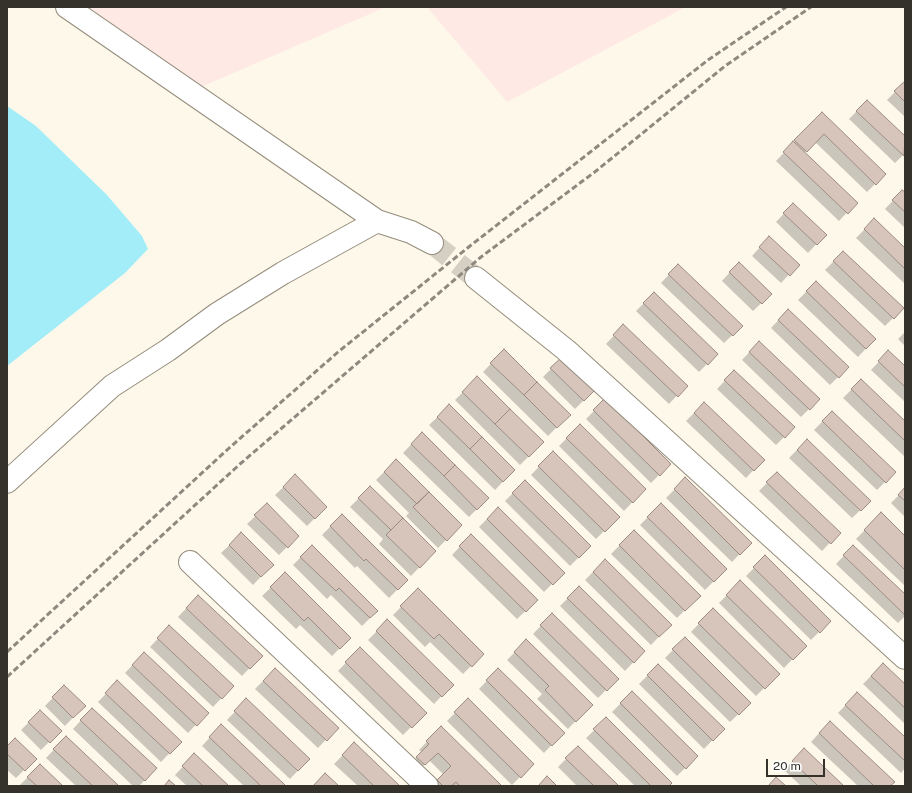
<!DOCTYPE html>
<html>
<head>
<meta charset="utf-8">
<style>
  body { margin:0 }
  #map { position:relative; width:912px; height:793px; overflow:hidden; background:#fef8ea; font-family:"Public Sans",sans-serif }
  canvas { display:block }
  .frame { position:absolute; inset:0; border:8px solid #35322b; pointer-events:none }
  .scale { position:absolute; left:766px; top:759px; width:59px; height:18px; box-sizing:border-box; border:2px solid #35322b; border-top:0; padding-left:5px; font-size:12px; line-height:14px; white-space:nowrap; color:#35322b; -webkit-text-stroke:3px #fff; paint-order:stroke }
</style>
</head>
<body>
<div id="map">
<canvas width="912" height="793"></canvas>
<div class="frame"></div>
<div class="scale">20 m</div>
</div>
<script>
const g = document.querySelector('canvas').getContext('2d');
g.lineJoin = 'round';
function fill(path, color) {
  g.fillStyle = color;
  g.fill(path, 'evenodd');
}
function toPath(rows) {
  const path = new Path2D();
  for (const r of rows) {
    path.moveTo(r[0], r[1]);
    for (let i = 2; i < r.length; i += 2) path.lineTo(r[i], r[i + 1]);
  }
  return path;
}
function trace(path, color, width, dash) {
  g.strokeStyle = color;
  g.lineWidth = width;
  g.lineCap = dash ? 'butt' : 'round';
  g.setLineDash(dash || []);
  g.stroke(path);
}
const commercial = toPath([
  [88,7,386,7,201,87],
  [427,7,686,7,507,102]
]);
const water = toPath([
  [7,106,36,126,107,195,142,236,148,249,125,273,7,366]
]);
const shadow = toPath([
  [905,82,905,117,887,100],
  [867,101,905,138,905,153,895,163,849,119],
  [822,113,875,184,867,192,815,142,804,153,856,203,839,221,776,161],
  [902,191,905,193,905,228,885,209],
  [793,204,825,235,808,253,776,222],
  [874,220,905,250,905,284,856,238],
  [769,237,798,265,781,283,752,256],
  [843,252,902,309,885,326,825,270],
  [678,265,742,326,724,343,661,283],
  [731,271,771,294,753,311,722,281],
  [816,282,875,339,858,357,798,300],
  [654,293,717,354,699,372,636,311],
  [788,310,848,367,830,385,771,328],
  [623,326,686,386,669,404,606,344],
  [905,332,905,346,898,339],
  [759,342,819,399,801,417,742,360],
  [504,350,569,415,548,436,483,372],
  [888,352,905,368,905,402,871,370],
  [562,358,594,390,575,409,543,377],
  [734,371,794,427,776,445,717,389],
  [477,378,543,442,520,465,455,400],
  [853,388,905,422,905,457,843,398],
  [605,400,670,464,651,483,586,419],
  [704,403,763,460,746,478,686,421],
  [449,406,514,470,495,490,429,425],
  [832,412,895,472,877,490,814,430],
  [580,425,645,489,624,511,559,446],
  [422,433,488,498,469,517,403,453],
  [807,440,870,501,852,518,789,458],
  [553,452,618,517,596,539,531,475],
  [396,460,461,525,438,548,406,516,409,513,376,480],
  [777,473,839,533,822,551,759,491],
  [295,476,326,507,307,526,275,495],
  [685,479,750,543,732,562,666,498],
  [525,481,590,546,570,566,505,501],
  [370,487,435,551,411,576,379,544,383,539,350,507],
  [905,489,905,517,891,503],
  [661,504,726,569,705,590,640,525],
  [267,505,298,536,279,555,247,524],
  [498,508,563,573,544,592,479,527],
  [881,514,905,537,905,586,856,539],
  [342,515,407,580,389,598,357,566,355,568,322,535],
  [634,531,699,596,677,618,611,554],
  [241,534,272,565,253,585,221,553],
  [471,535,537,600,517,619,452,555],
  [312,546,377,611,362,626,331,595,327,599,293,565],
  [853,546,905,596,905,616,898,623,836,564],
  [765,557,830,621,811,640,746,576],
  [605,560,670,625,651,645,585,580],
  [285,574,350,638,332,656,300,625,296,629,262,596],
  [740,582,805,646,784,668,719,603],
  [579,587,644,651,625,671,560,606],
  [418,590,483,654,463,674,430,642,425,647,393,615],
  [198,596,261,656,242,676,178,617],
  [713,609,778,674,756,696,691,632],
  [552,614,617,679,598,698,533,634],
  [387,621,452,685,434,704,368,640],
  [169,627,233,686,213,707,150,647],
  [685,638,750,703,730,722,665,658],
  [526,641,591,705,568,729,537,699,542,694,507,660],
  [360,648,425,713,403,735,338,671],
  [144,653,207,713,188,733,125,673],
  [883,664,905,685,905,724,863,684],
  [658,665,723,729,704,749,639,684],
  [275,669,337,728,318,748,255,689],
  [498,669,563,733,544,753,479,689],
  [117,682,180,742,161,762,98,702],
  [64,686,84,706,65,726,45,706],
  [632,692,697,756,677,776,612,712],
  [857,693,905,738,905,768,901,773,838,713],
  [246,700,309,759,290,779,227,720],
  [468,700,533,764,512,785,447,721],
  [40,711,60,731,41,750,21,730],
  [84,717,156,769,139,786,133,786,73,729],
  [606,719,668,786,635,786,586,738],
  [441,727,500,786,432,786,443,774,429,760,417,772,409,765,422,752,419,750],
  [822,730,889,786,858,786,811,742],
  [213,734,283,786,244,786,202,746],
  [66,737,117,786,76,786,46,758],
  [354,744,399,786,358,786,334,764],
  [578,747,617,786,577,786,558,767],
  [7,748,35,759,16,778,7,770],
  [804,749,842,786,801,786,784,770],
  [194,755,227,786,187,786,175,775],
  [40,765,62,786,20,785]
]);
const building = toPath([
  [905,81,905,102,894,91,905,81],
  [867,100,905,136,904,156,856,111,867,100],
  [822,112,886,174,876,185,824,134,807,152,794,140,822,112],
  [793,141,858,203,848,214,783,152,793,141],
  [902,190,905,192,905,212,892,200,902,190],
  [793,203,827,235,817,245,783,213,793,203],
  [874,218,905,248,905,269,864,229,874,218],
  [769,236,800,265,790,276,759,247,769,236],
  [843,251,904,308,894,319,833,261,843,251],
  [739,262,772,294,762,304,729,272,739,262],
  [678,264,743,326,733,336,668,274,678,264],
  [816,281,876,339,866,349,806,291,816,281],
  [654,292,718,354,708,365,643,303,654,292],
  [788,309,849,367,839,378,778,320,788,309],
  [623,324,688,386,678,397,613,335,623,324],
  [759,341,820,399,810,410,749,352,759,341],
  [504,349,537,382,524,395,490,363,504,349],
  [888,350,905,366,905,387,878,361,888,350],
  [562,357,595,390,584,401,550,368,562,357],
  [734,370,795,427,785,438,724,380,734,370],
  [477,376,510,409,495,424,462,392,477,376],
  [861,379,905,421,905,441,851,389,861,379],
  [537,382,571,415,557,428,524,395,537,382],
  [605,398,671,464,660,476,593,410,605,398],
  [704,402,765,460,754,471,694,413,704,402],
  [449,404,482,437,470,449,437,417,449,404],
  [510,409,544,442,529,457,495,424,510,409],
  [832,411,896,472,886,483,822,421,832,411],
  [580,424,646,489,633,503,566,438,580,424],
  [422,432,455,465,444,476,411,444,422,432],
  [482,437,515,470,503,482,470,449,482,437],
  [807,439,871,501,861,511,797,450,807,439],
  [553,451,620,517,605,532,538,466,553,451],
  [396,459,429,492,417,504,384,472,396,459],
  [455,465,489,498,477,510,444,476,455,465],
  [777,472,841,533,831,544,766,482,777,472],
  [295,474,327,507,315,519,283,487,295,474],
  [685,477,752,543,740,555,674,489,685,477],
  [525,480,591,546,579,558,512,493,525,480],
  [370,486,403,518,391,530,358,498,370,486],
  [905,487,905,501,898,495,905,487],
  [429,492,462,525,447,541,413,507,429,492],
  [267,503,299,536,288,548,254,515,267,503],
  [661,503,727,569,714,582,647,517,661,503],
  [498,507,565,573,553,585,487,519,498,507],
  [881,512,905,536,905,570,864,530,881,512],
  [342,514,408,580,398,590,366,559,364,561,330,526,342,514],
  [403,518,436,551,420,568,386,535,403,518],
  [634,530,701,596,685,611,619,545,634,530],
  [241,532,274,565,261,577,229,545,241,532],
  [471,534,538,600,526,612,459,546,471,534],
  [312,545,378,611,370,618,339,588,336,591,300,557,312,545],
  [853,545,905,594,905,615,843,555,853,545],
  [765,555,831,621,820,633,753,567,765,555],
  [605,559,672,625,659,637,593,572,605,559],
  [285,572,351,638,340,649,308,617,304,621,270,587,285,572],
  [740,580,807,646,793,660,726,595,740,580],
  [579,586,645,651,634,663,567,598,579,586],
  [418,588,484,654,472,667,439,634,434,639,400,606,418,588],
  [198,595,263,656,250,669,186,608,198,595],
  [713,608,780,674,765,689,698,623,713,608],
  [552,613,619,679,607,691,540,625,552,613],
  [387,619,454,685,442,697,376,631,387,619],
  [169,625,234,686,222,699,157,638,169,625],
  [685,637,751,703,739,715,672,649,685,637],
  [526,639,593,705,576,722,545,690,549,686,514,652,526,639],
  [360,647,427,713,412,728,345,662,360,647],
  [144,652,209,713,197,726,132,665,144,652],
  [883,663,905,684,905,708,871,676,883,663],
  [658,664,725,729,713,741,647,675,658,664],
  [275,668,339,728,327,741,263,681,275,668],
  [498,668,565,733,552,746,486,680,498,668],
  [117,680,182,742,170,754,105,693,117,680],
  [64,685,86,706,73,718,52,697,64,685],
  [632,691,698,756,686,769,620,703,632,691],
  [857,692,905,737,905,761,845,705,857,692],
  [246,698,310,759,298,771,234,711,246,698],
  [468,698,534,764,521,778,454,712,468,698],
  [92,708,157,768,145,781,80,720,92,708],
  [40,710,62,731,50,743,28,722,40,710],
  [606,717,672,783,669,786,651,786,593,729,606,717],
  [830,721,895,782,890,786,874,786,819,733,830,721],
  [221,724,285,785,284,786,261,786,209,737,221,724],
  [441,726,502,786,460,786,456,782,451,786,443,786,437,780,451,766,438,753,425,765,416,757,429,744,426,741,441,726],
  [66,736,119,786,93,786,53,749,66,736],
  [15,738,37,759,25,771,7,754,7,746,15,738],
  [354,742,400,786,374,786,342,755,354,742],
  [578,746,619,786,594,786,565,758,578,746],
  [804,748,844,786,818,786,792,761,804,748],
  [194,753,229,786,203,786,182,766,194,753],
  [40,764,63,786,37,786,27,777,40,764],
  [325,773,339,786,313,786,325,773],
  [547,776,557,786,538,786,547,776],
  [776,777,786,786,768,786,776,777],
  [169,780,176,786,164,786,169,780]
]);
const minorTunnel = toPath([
  [432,243,476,278]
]);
const minor = toPath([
  [377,221,411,232,432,243],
  [476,278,566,350,905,658],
  [7,482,112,386,168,350,217,314,283,273,377,221,67,7],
  [190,562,427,786]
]);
const rail = toPath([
  [7,652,227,450,338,352,470,246,708,60,786,7],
  [7,677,240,464,481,257,596,171,725,66,811,7]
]);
fill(commercial, '#fee9e5');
fill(water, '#a3edf8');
fill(shadow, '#0003');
fill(building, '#d7c5bb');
trace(building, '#9d8b83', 1);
trace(minorTunnel, '#d6d0c4', 22, [22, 11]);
trace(minor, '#948d7d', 24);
trace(minor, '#fff', 22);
trace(rail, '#8e897f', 3, [6, 3]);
</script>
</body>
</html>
